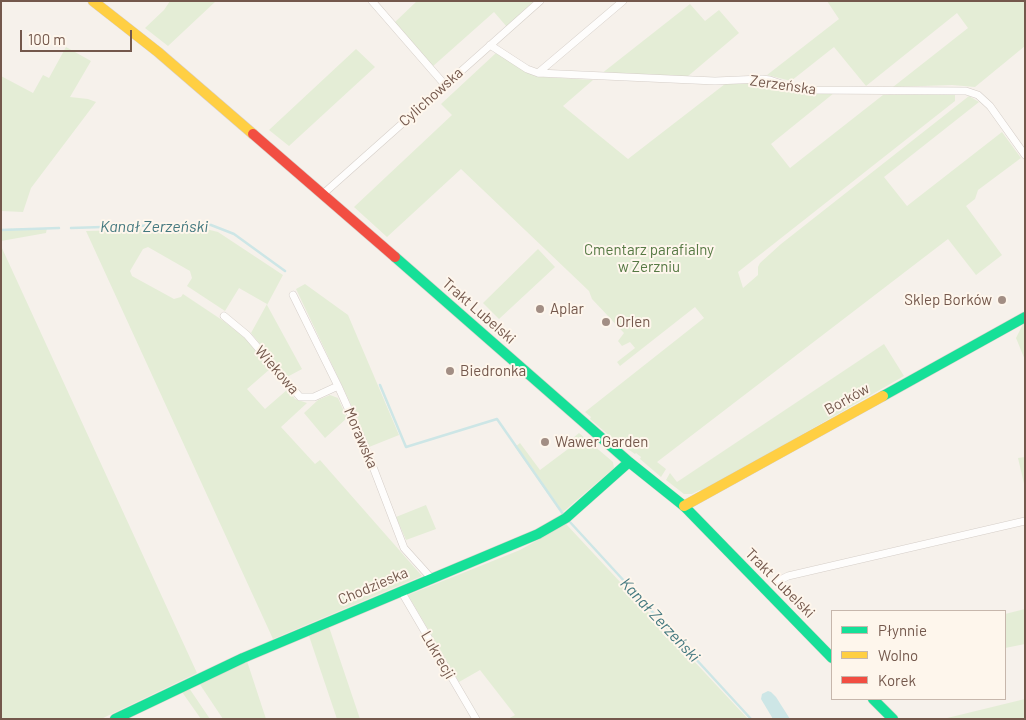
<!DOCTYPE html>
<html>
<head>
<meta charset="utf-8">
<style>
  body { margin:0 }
  #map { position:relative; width:1026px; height:720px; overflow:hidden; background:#f6f1eb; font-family:Barlow,sans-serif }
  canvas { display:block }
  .frame { position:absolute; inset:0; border:2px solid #74584c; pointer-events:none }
  .legend { position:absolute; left:831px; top:610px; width:175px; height:90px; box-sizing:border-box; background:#fef6ec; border:1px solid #c7b7ac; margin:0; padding:6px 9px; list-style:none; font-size:15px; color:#74584c }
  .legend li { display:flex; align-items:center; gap:10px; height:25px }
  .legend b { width:25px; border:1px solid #c7b7ac }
  .scale { position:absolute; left:20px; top:30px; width:112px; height:22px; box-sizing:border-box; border:2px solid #74584c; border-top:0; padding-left:6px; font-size:15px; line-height:18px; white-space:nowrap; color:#74584c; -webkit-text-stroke:4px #fef6ec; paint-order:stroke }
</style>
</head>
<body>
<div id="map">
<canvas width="1026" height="720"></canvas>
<div class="frame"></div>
<ul class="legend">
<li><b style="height:6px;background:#16e098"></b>Płynnie</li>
<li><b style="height:6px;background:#ffcf43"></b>Wolno</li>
<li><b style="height:6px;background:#f24e42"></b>Korek</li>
</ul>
<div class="scale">100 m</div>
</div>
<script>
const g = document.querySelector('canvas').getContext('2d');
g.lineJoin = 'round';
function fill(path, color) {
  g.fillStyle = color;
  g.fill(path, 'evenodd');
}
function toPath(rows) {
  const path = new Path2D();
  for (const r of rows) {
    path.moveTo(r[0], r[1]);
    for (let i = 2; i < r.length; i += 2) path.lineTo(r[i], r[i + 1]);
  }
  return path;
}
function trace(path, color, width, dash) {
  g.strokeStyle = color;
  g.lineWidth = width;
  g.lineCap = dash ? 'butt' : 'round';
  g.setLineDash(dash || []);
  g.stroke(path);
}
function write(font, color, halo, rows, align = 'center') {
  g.font = font + ' Barlow,sans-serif';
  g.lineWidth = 4;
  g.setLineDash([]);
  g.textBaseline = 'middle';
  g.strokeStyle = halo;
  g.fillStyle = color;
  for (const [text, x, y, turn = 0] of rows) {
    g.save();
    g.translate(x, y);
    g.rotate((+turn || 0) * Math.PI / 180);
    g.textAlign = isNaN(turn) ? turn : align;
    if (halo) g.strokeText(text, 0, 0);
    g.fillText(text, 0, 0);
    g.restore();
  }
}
const green = toPath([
  [170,1,216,1,168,46,145,28,164,10],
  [417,1,534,1,507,27,494,12,432,67,394,23],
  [827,1,1025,1,1025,46,975,87,952,85,893,87,968,28,957,13,866,86,834,47,791,81,767,75,839,19],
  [690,4,705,21,719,10,739,33,687,77,601,74],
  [66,47,91,61,70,97,88,99,96,102,31,188,23,212,1,211,1,76,33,93,43,75,49,78],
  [356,49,375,67,289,146,269,130],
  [496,53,520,68,543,77,593,80,563,106,628,159,725,84,759,83,794,91,834,93,771,144,790,168,883,95,955,94,955,101,738,272,743,288,758,275,758,267,760,263,781,244,969,96,979,102,884,177,907,206,1002,132,1021,158,978,190,975,199,966,206,1002,255,976,275,948,239,657,462,666,469,661,477,640,459,641,457,636,453,635,454,612,438,590,419,591,417,585,412,704,318,695,307,620,366,617,362,635,348,630,342,622,346,618,341,624,333,592,299,589,291,461,169,387,237,354,207,452,115,441,104],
  [47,228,46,233,1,241,1,229],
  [202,228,218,232,283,275,267,305,302,369,287,377,251,333,267,304,239,288,225,311,187,286,192,278,190,271,148,247,143,249,130,271,132,276,174,299,181,297,183,294,225,322,246,339,270,369,247,389,265,409,288,389,295,399,307,403,281,427,315,464,320,460,422,576,273,639,86,231],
  [1,246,197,673,101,719,1,719],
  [538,249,555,267,499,319,483,303],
  [305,284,348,315,399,435,369,447,356,415,296,289],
  [1025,323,1025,360,1016,338,1023,324],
  [884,344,904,376,702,492,700,490,692,494,684,494,666,480,670,473,677,482],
  [330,395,338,398,347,418,325,438,304,413,318,400],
  [579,433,613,462,614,468,563,512,559,510,515,447,520,443,540,470,572,446,568,442],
  [1025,457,1025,488,1018,458],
  [426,505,436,529,406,540,396,517],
  [566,524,748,719,508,719,515,715,480,670,459,682,408,595,520,550],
  [1025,609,1025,644,1005,648,1005,614],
  [329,627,360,719,337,719,309,636],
  [247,661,266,719,223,719,199,683],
  [189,688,210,719,201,719,182,692],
  [1025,699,1025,719,943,719]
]);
const water = toPath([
  [768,691,771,692,776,697,790,719,773,719,761,699,762,694]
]);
const stream = toPath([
  [71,228,197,224,211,225,234,234,285,271],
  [1,230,59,228],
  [380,385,406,447,497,419,563,514],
  [569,521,751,719]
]);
const street = toPath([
  [372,1,445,85],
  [490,45,527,69,538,73,715,81,762,79,770,80,793,88,808,90,966,91,978,95,990,106,1025,155],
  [538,73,623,1],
  [323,194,540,1],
  [293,295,338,386,365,446,404,548,431,578],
  [224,316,247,335,300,397,314,397,338,386],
  [776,582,788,576,1025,521],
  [401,591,476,719]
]);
const fast = toPath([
  [395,257,629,462,684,506,832,658],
  [883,396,1025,317],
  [873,699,893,719],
  [115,719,243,658,538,534,566,518,629,462]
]);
const slow = toPath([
  [93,1,158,52,253,134],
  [684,506,883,396]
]);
const jam = toPath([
  [253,134,395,257]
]);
const markers = [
  [1002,300,5,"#a28e84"],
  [540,309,5,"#a28e84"],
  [606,322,5,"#a28e84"],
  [450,371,5,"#a28e84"],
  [545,442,5,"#a28e84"]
];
const streetNames = [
  ["Zerzeńska",783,85,8],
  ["Cylichowska",431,97,-42],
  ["Trakt Lubelski",479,311,41],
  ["Wiekowa",277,370,49],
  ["Borków",847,399,-29],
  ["Morawska",361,438,67],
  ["Trakt Lubelski",780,583,45],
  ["Chodzieska",373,586,-23],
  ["Lukrecji",438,655,60]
];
const parkNames = [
  ["Cmentarz parafialny",649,250],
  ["w Zerzniu",649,267]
];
const poiNames = [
  ["Sklep Borków",992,300,"right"],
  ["Aplar",550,309],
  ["Orlen",616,322],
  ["Biedronka",460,371],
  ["Wawer Garden",555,442]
];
const waterNames = [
  ["Kanał Zerzeński",154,227],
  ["Kanał Zerzeński",660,620,47]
];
fill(green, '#e4edd6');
fill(water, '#cde6e6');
trace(stream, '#cde6e6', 2.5);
trace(street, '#d5cec8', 8);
trace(fast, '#d6cec8', 11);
trace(slow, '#d6cec8', 11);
trace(jam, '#d6cec8', 11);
trace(street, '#fefdfc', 7);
trace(fast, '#16e098', 10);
trace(slow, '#ffcf43', 10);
trace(jam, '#f24e42', 10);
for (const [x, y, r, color] of markers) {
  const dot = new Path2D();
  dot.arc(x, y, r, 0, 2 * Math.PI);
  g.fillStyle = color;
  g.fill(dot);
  trace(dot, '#fef6ec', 2);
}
write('15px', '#74584c', '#fef6ec', streetNames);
write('15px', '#567944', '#fef6ec', parkNames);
write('15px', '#74584c', '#fef6ec', poiNames, 'left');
write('italic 16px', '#43787f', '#fef6ec', waterNames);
</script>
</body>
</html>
